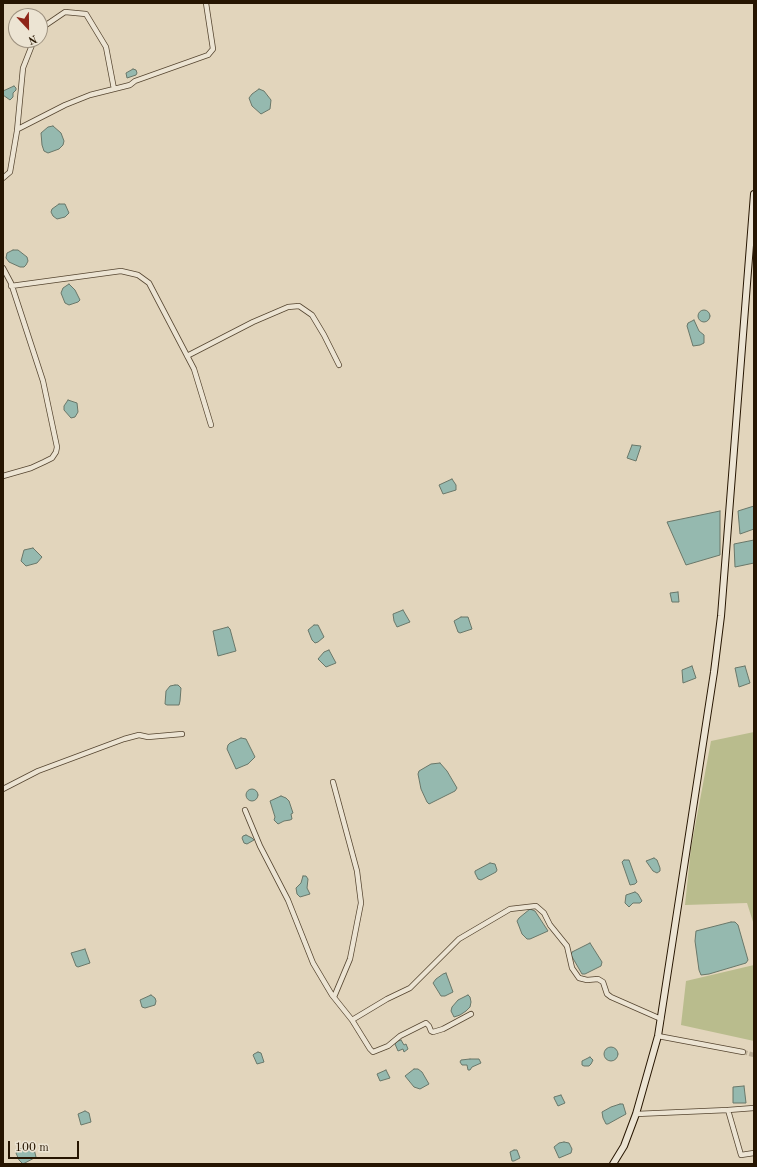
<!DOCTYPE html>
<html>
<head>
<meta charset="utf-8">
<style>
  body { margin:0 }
  #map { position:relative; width:757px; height:1167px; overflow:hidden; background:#e2d5bc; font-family:"Old Standard TT",serif }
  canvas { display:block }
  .frame { position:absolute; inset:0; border:4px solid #261501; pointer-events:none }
  .north { position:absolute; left:8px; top:8px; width:40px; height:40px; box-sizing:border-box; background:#ece4d3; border:1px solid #9d917f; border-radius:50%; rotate:158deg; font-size:11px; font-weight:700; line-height:16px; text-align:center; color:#261501 }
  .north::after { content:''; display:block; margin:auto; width:14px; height:18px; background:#8f2418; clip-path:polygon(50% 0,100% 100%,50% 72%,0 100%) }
  .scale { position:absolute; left:8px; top:1141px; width:71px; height:18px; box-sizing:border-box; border:2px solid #261501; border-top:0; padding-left:5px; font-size:12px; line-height:14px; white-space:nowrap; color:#261501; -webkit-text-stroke:3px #ece4d3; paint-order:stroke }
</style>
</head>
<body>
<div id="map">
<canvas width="757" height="1167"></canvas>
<div class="frame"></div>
<div class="north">N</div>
<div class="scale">100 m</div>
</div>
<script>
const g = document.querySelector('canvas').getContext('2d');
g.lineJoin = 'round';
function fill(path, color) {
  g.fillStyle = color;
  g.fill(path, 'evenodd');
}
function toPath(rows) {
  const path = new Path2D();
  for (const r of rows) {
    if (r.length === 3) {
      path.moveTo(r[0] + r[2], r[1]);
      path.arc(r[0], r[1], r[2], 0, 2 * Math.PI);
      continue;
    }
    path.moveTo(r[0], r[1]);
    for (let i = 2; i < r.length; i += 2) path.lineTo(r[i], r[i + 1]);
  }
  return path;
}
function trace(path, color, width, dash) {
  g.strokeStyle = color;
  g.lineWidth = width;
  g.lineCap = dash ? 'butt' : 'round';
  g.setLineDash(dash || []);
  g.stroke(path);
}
const green = toPath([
  [754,732,754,925,747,903,685,905,691,848,711,741],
  [754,965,754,1041,681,1025,686,981]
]);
const water = toPath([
  [133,69,136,70,137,73,136,75,127,78,126,73,133,69],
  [14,86,16,88,16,90,13,93,13,97,10,100,3,95,3,91,14,86],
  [259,89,264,91,271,100,270,109,261,114,252,106,249,98,252,94,259,89],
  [53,126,61,133,64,141,63,145,59,149,48,153,44,151,42,145,41,133,48,127,53,126],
  [59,204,65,204,69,213,65,217,57,219,53,216,51,212,52,209,59,204],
  [13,250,18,250,27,257,28,261,26,265,24,267,20,267,9,262,6,258,7,253,13,250],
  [69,284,75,290,80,300,78,302,69,305,65,303,61,293,63,288,69,284],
  [704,316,6],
  [694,320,699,331,704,335,704,343,700,345,693,346,687,326,688,323,694,320],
  [68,400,77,403,78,412,75,417,71,418,64,410,64,406,68,400],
  [632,445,641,446,636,461,627,458,632,445],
  [452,479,456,485,456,490,443,494,439,485,452,479],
  [754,506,754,529,740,534,738,511,754,506],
  [720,511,720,555,686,565,667,522,720,511],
  [754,540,754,563,735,567,734,544,754,540],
  [33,548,42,557,37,563,26,566,21,561,24,550,33,548],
  [678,592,679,602,672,602,670,593,678,592],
  [403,610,410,622,397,627,394,621,393,614,403,610],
  [461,617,468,617,472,629,460,633,458,632,454,621,461,617],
  [314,625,318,625,324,637,318,642,315,643,312,640,308,630,314,625],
  [228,627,230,629,236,651,218,656,213,631,228,627],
  [329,650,336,663,326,667,318,659,324,652,329,650],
  [692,666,696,678,683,683,682,670,692,666],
  [745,666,750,683,739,687,735,668,745,666],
  [175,685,178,685,181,688,180,701,179,705,167,705,165,704,166,691,170,686,175,685],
  [241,738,246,739,255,757,248,764,236,769,227,749,228,745,230,743,241,738],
  [440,763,447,771,457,788,455,791,429,804,427,802,421,789,418,774,419,771,431,764,440,763],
  [252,795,6],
  [281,796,286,798,289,801,293,813,291,814,292,819,290,820,284,821,278,824,274,820,275,817,270,801,281,796],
  [246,835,252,838,254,840,247,844,244,843,242,838,243,836,246,835],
  [654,858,657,860,660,868,660,871,657,873,653,871,646,861,654,858],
  [624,860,629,860,637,882,635,884,630,885,622,862,624,860],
  [490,863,495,864,497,870,496,872,481,880,478,879,475,873,475,871,490,863],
  [303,876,306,876,308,879,307,888,310,894,300,897,297,894,296,888,301,883,303,876],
  [635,892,638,894,642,901,640,903,633,903,629,907,625,903,626,895,635,892],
  [530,909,535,911,548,931,530,939,527,939,522,934,517,921,519,918,530,909],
  [731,922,735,922,738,925,748,960,746,963,709,974,701,975,699,970,695,941,696,931,731,922],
  [590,943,602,962,601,966,585,974,582,974,571,955,572,952,590,943],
  [85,949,90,963,78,967,76,966,71,953,85,949],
  [446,973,453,992,445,996,441,996,433,983,436,979,443,974,446,973],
  [151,995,155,998,156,1001,155,1005,145,1008,142,1007,140,1000,151,995],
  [468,995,470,997,471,1002,470,1007,466,1011,460,1015,454,1017,451,1011,452,1007,458,1000,468,995],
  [401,1040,404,1045,406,1044,408,1049,404,1052,403,1049,398,1051,395,1044,398,1041,401,1040],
  [611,1054,7],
  [258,1052,261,1053,264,1062,257,1064,253,1055,254,1054,258,1052],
  [590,1057,593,1060,591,1064,589,1066,584,1066,582,1065,582,1061,590,1057],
  [470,1059,479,1059,481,1063,472,1067,470,1070,468,1070,467,1065,462,1065,460,1062,461,1060,470,1059],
  [414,1069,418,1069,422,1072,429,1084,420,1089,414,1087,405,1076,414,1069],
  [386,1070,390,1078,380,1081,377,1074,386,1070],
  [744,1086,746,1103,733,1103,733,1087,744,1086],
  [561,1095,565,1103,558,1106,554,1098,554,1097,561,1095],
  [620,1104,623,1104,626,1114,608,1124,606,1124,603,1118,602,1112,611,1107,620,1104],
  [85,1111,89,1113,91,1122,81,1125,78,1114,85,1111],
  [564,1142,569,1143,572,1149,571,1153,559,1158,554,1147,559,1143,564,1142],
  [27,1146,31,1146,34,1149,36,1157,23,1164,19,1160,16,1153,17,1150,27,1146],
  [514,1150,517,1150,520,1158,514,1161,512,1161,510,1152,514,1150]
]);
const minorTunnel = toPath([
  [743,1052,754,1055]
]);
const minor = toPath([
  [40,31,43,27,65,12,86,14,106,47,114,89,130,85,135,81,208,55,213,49,206,3],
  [18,129,65,105,90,95,114,89],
  [3,178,10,172,17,131,23,68,34,40],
  [3,268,11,283,43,381,57,447,56,452,52,458,44,462,31,468,3,476],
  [11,286,121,271,138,275,149,283,194,369,211,425],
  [187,356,253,322,288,307,299,306,312,315,324,335,339,365],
  [333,782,357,871,361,903,350,959,334,997],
  [3,789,38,771,124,739,139,735,148,737,182,734],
  [245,810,260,846,288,900,313,963,332,995,352,1020,370,1049,373,1052,388,1046,400,1036,426,1023,429,1026,431,1031,433,1032,443,1029,471,1014],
  [352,1020,387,999,410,988,459,939,510,909,536,906,544,913,550,925,567,946,572,968,579,978,587,980,598,979,603,982,607,994,611,997,661,1019],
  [658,1036,743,1052],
  [728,1110,754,1108],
  [636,1114,728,1110,741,1155,754,1153]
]);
const secondary = toPath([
  [613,1164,624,1146,636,1114,658,1036,714,672,721,616,754,194]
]);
fill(green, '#b9bc8d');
fill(water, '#95b9af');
trace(water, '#697769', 1);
trace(minorTunnel, '#bcaf97', 4.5, [4.5, 2]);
trace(minor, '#554530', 6);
trace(secondary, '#261501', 8);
trace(minor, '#ece4d3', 4.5);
trace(secondary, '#ece4d3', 6);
</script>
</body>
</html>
